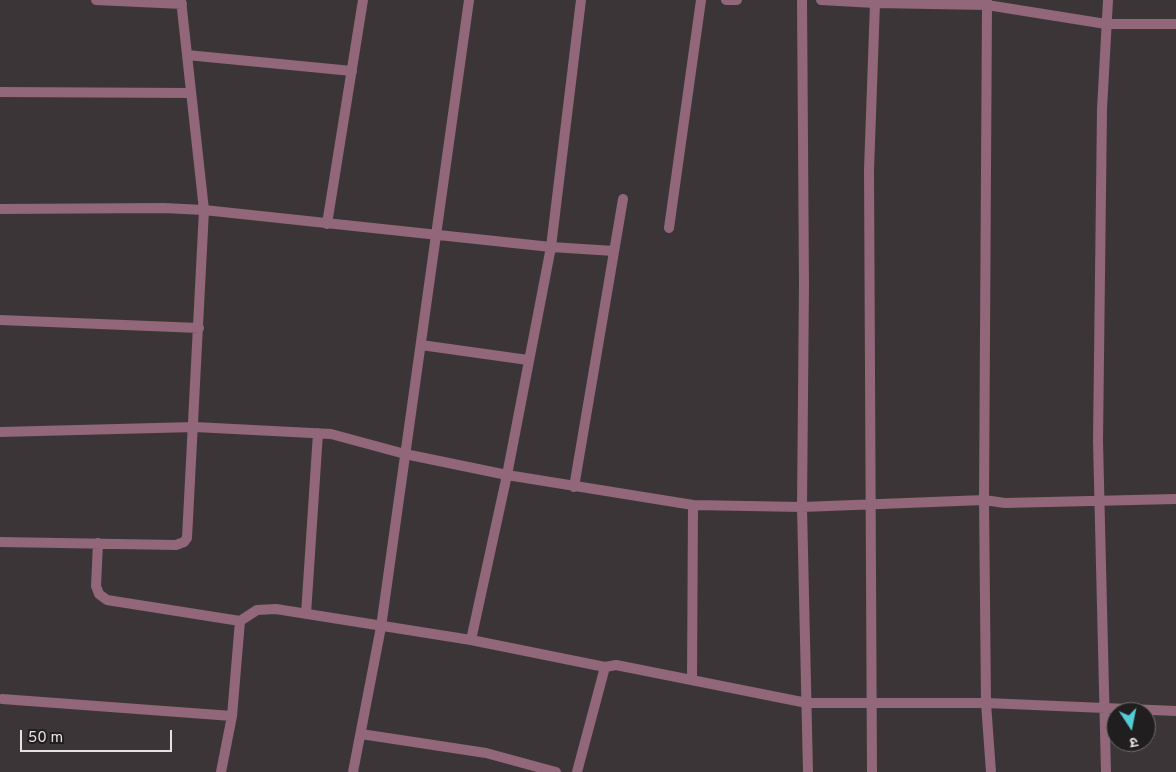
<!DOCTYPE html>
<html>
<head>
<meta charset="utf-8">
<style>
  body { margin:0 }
  #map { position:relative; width:1176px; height:772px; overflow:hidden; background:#3c3538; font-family:Overpass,"Noto Sans Devanagari",sans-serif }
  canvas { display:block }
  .north { position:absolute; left:1106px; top:702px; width:50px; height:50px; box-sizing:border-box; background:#211e1f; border:1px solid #706c6d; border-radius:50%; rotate:169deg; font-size:14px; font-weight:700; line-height:20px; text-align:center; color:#e6e1e3 }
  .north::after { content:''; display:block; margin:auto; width:18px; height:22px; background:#52ccd5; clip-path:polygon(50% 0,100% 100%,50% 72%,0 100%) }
  .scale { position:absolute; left:20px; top:730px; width:152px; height:22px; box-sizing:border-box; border:2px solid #e6e1e3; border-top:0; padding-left:6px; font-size:15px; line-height:18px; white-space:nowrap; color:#e6e1e3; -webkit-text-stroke:4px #211e1f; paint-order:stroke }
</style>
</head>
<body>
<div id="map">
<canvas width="1176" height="772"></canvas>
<div class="north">उ</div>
<div class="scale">50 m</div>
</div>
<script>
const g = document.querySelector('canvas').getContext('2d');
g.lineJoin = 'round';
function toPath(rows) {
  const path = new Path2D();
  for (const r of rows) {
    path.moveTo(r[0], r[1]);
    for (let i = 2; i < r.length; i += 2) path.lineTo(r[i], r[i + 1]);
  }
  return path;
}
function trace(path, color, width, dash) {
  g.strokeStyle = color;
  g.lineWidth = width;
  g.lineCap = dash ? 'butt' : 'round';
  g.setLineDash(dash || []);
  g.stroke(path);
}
const street = toPath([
  [96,0,182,4],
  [726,0,737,0],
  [802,0,804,284,802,507,808,772],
  [821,0,875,3,987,5,984,500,986,703,991,772],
  [987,0,987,5,1106,24,1176,24],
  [187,55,352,71],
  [0,92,191,93],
  [0,209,164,208,204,210,551,247,614,251],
  [327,224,363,0],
  [669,228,701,0],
  [0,320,199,328],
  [421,345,528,360],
  [0,432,195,427,331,434,405,454,507,475,693,505,802,507,984,500,1005,503,1176,499],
  [574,487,623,199],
  [0,542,176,545,184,542,187,538,204,210,181,0],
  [98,543,96,586,99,594,107,600,240,621,257,610,276,609,471,640,605,667],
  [306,614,318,433],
  [471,640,507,475,551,247,581,0],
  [692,680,693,505],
  [2,699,232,716],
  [361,734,486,753,556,772],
  [221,772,232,716,240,621],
  [353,772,381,627,469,0],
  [577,772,605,667,616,665,807,703,986,703,1176,711],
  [872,772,869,170,875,3],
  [1106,772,1098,441,1102,109,1108,0]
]);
trace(street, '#916779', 10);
</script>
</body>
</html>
